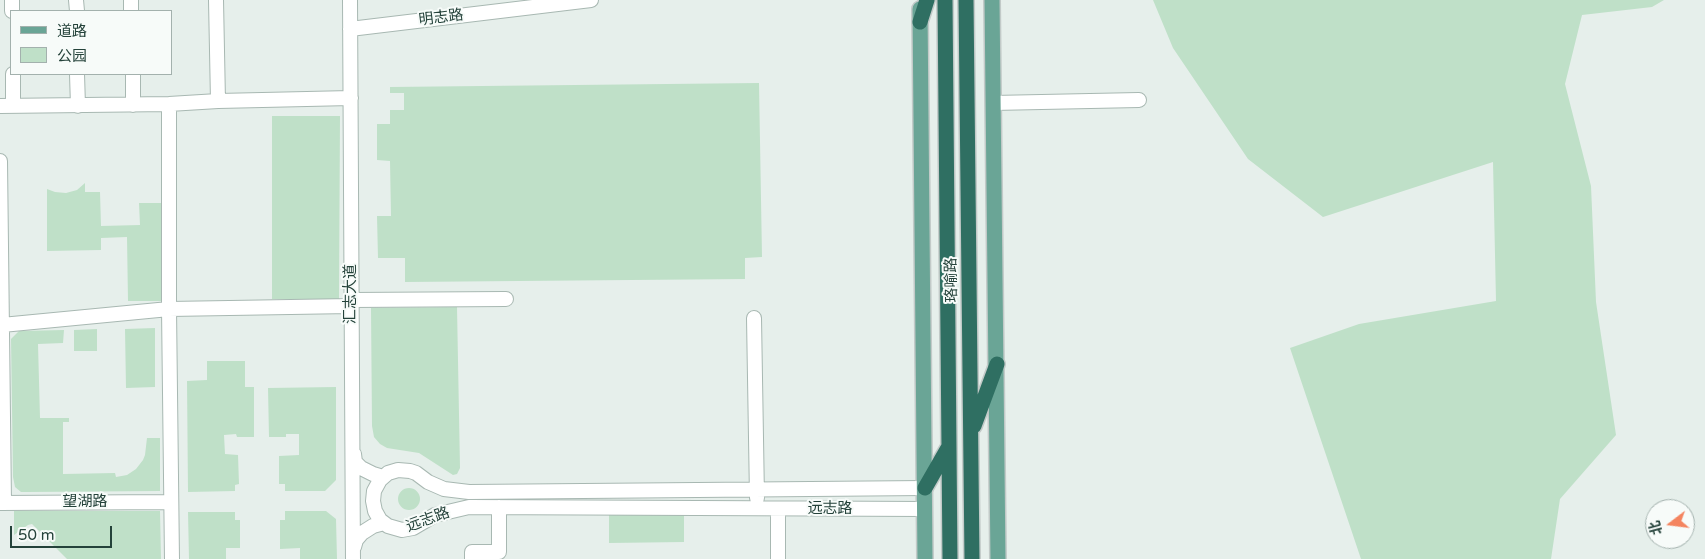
<!DOCTYPE html>
<html>
<head>
<meta charset="utf-8">
<style>
  body { margin:0 }
  #map { position:relative; width:1705px; height:559px; overflow:hidden; background:#e6efeb; font-family:"Varela Round","Noto Sans SC",sans-serif }
  canvas { display:block }
  .legend { position:absolute; left:10px; top:10px; width:162px; height:65px; box-sizing:border-box; background:#f7fbf9; border:1px solid #a3b1ad; margin:0; padding:6px 9px; list-style:none; font-size:15px; color:#24423a }
  .legend li { display:flex; align-items:center; gap:10px; height:25px }
  .legend b { width:25px; border:1px solid #a3b1ad }
  .north { position:absolute; left:1645px; top:499px; width:50px; height:50px; box-sizing:border-box; background:#f7fbf9; border:1px solid #a3b1ad; border-radius:50%; rotate:255deg; font-size:14px; font-weight:700; line-height:20px; text-align:center; color:#24423a }
  .north::after { content:''; display:block; margin:auto; width:18px; height:22px; background:#f4845f; clip-path:polygon(50% 0,100% 100%,50% 72%,0 100%) }
  .scale { position:absolute; left:10px; top:526px; width:102px; height:22px; box-sizing:border-box; border:2px solid #24423a; border-top:0; padding-left:6px; font-size:15px; line-height:18px; white-space:nowrap; color:#24423a; -webkit-text-stroke:4px #f7fbf9; paint-order:stroke }
</style>
</head>
<body>
<div id="map">
<canvas width="1705" height="559"></canvas>
<ul class="legend">
<li><b style="height:6px;background:#6aa596"></b>道路</li>
<li><b style="height:14px;background:#bfe0c8"></b>公园</li>
</ul>
<div class="north">北</div>
<div class="scale">50 m</div>
</div>
<script>
const g = document.querySelector('canvas').getContext('2d');
g.lineJoin = 'round';
function fill(path, color) {
  g.fillStyle = color;
  g.fill(path, 'evenodd');
}
function toPath(rows) {
  const path = new Path2D();
  for (const r of rows) {
    if (r.length === 3) {
      path.moveTo(r[0] + r[2], r[1]);
      path.arc(r[0], r[1], r[2], 0, 2 * Math.PI);
      continue;
    }
    path.moveTo(r[0], r[1]);
    for (let i = 2; i < r.length; i += 2) path.lineTo(r[i], r[i + 1]);
  }
  return path;
}
function trace(path, color, width, dash) {
  g.strokeStyle = color;
  g.lineWidth = width;
  g.lineCap = dash ? 'butt' : 'round';
  g.setLineDash(dash || []);
  g.stroke(path);
}
function write(font, color, halo, rows, align = 'center') {
  g.font = font + ' "Varela Round","Noto Sans SC",sans-serif';
  g.lineWidth = 4;
  g.setLineDash([]);
  g.textBaseline = 'middle';
  g.strokeStyle = halo;
  g.fillStyle = color;
  for (const [text, x, y, turn = 0] of rows) {
    g.save();
    g.translate(x, y);
    g.rotate((+turn || 0) * Math.PI / 180);
    g.textAlign = isNaN(turn) ? turn : align;
    if (halo) g.strokeText(text, 0, 0);
    g.fillText(text, 0, 0);
    g.restore();
  }
}
const green = toPath([
  [1153,0,1664,0,1652,7,1582,15,1565,84,1591,186,1596,302,1616,435,1560,499,1551,559,1361,559,1290,348,1359,324,1496,301,1493,162,1323,217,1248,159,1173,48],
  [759,83,762,257,745,258,745,279,405,282,405,258,378,258,377,216,391,216,390,161,377,160,377,124,390,124,390,110,404,110,404,93,390,93,390,87],
  [272,116,340,116,339,299,272,299],
  [85,183,85,192,100,192,101,226,140,225,139,203,163,203,164,301,128,301,127,237,101,238,101,250,47,251,47,189,55,192,66,193,77,190],
  [457,307,460,468,457,474,453,475,419,453,387,448,380,444,374,437,372,426,371,308],
  [155,328,155,387,126,388,125,329],
  [97,329,97,351,74,351,74,330],
  [64,330,63,343,38,344,40,418,69,418,69,422,63,422,63,474,115,473,116,477,127,475,136,469,143,460,145,455,147,438,160,438,160,491,26,492,21,492,15,487,13,477,11,339,19,331],
  [207,361,245,361,245,387,254,387,254,437,237,437,236,434,224,435,225,454,238,455,239,484,235,485,235,491,188,492,187,381,207,380],
  [336,387,336,480,325,491,285,491,285,484,279,484,279,456,299,455,299,434,286,434,286,437,269,437,268,388],
  [409,499,11],
  [14,511,160,511,161,559,67,559,32,524,28,525,14,535],
  [285,511,326,511,336,519,337,559,300,559,300,548,280,549,280,520,285,520],
  [188,512,235,512,235,520,240,520,240,548,226,548,226,559,189,559],
  [609,515,684,515,684,542,609,543]
]);
const minor = toPath([
  [12,0,12,11],
  [76,0,77,11],
  [131,0,131,11],
  [216,0,218,101],
  [350,0,353,559],
  [350,29,591,0],
  [13,74,13,106],
  [77,74,78,106],
  [133,74,133,105],
  [993,103,1139,100],
  [169,104,169,309,172,559],
  [0,106,169,104,218,101,351,98],
  [0,161,4,503],
  [351,300,506,299],
  [754,318,757,498],
  [2,325,169,309,351,306],
  [354,454,355,462,361,468,373,474,383,477],
  [925,488,469,492,444,489,428,482,416,473,410,471,398,470,388,473,380,480,374,491,373,501,375,511,380,520,388,526,402,530,413,528,435,515,469,507,925,509],
  [0,503,171,502],
  [778,509,778,559],
  [354,547,356,540,362,533,373,526,384,523],
  [472,559,472,552,499,552,499,507]
]);
const major = toPath([
  [992,0,998,559],
  [920,9,925,559]
]);
const highway = toPath([
  [945,0,950,559],
  [966,0,972,559],
  [920,22,927,0],
  [974,426,997,364],
  [925,488,948,448]
]);
const streetNames = [
  ["明志路",441,18,-7],
  ["珞喻路",952,280,-91],
  ["汇志大道",351,294,-90],
  ["望湖路",85,502],
  ["远志路",830,509],
  ["远志路",428,520,-20]
];
fill(green, '#bfe0c8');
trace(minor, '#a8b8b2', 16);
trace(major, '#c2cac8', 18);
trace(highway, '#c2cac8', 18);
trace(minor, '#fff', 14);
trace(major, '#6aa596', 15);
trace(highway, '#2f6f62', 15);
write('15px', '#24423a', '#f7fbf9', streetNames);
</script>
</body>
</html>
